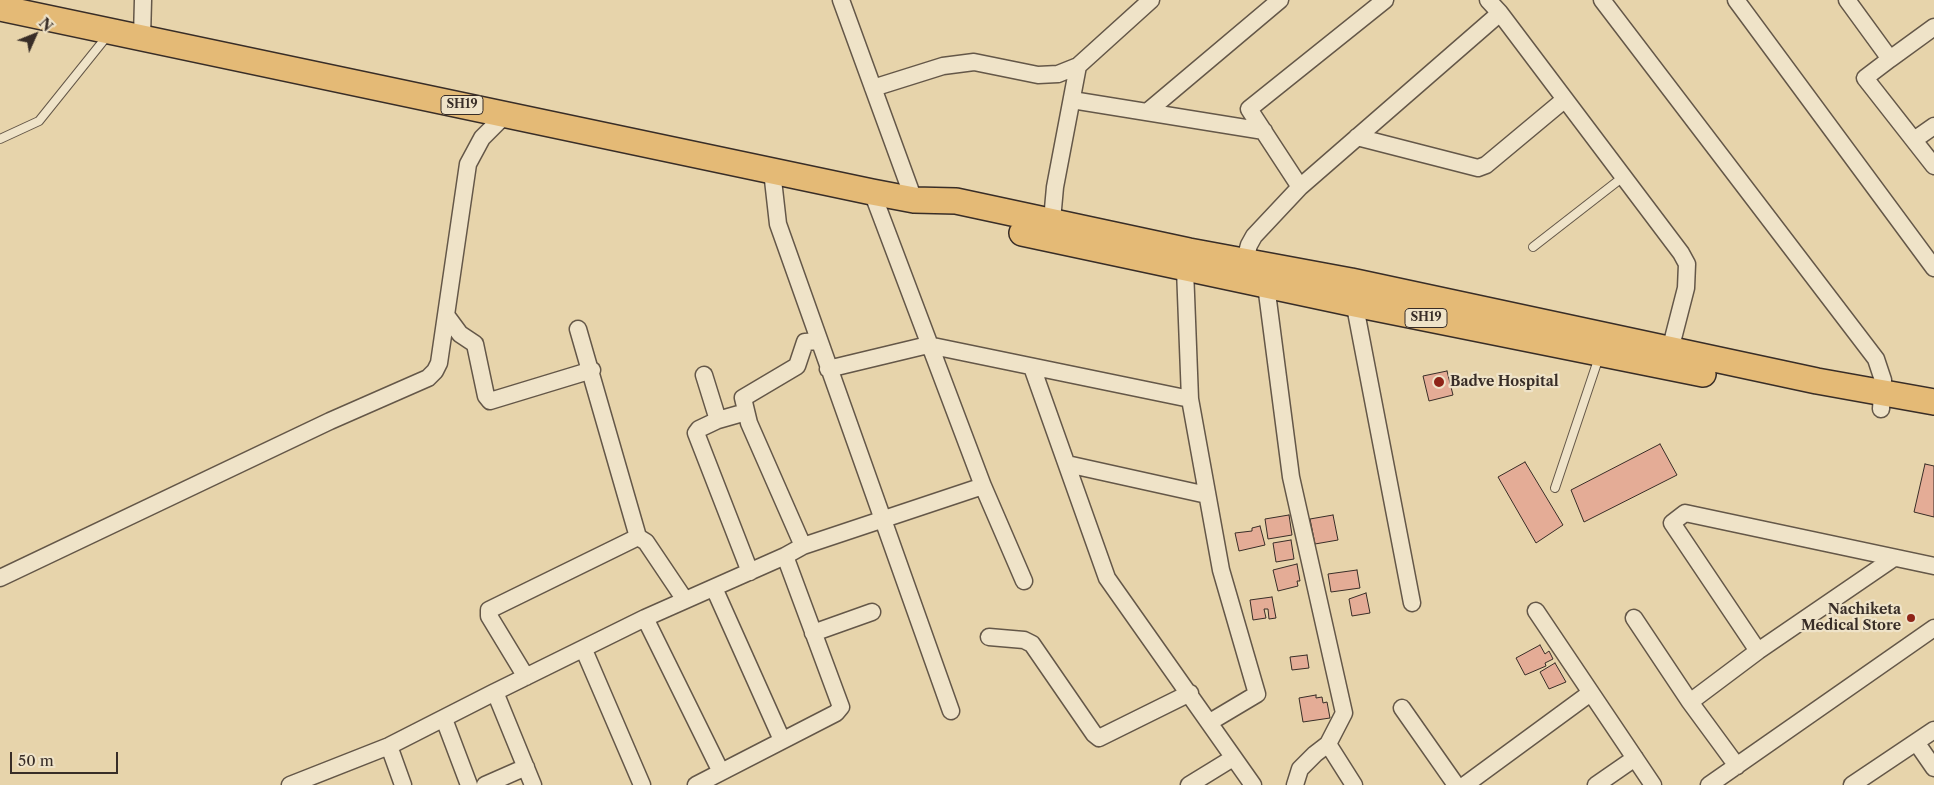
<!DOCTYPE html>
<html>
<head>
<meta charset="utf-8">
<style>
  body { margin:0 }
  #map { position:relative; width:1934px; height:785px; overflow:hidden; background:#e7d4ab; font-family:"Libre Caslon Text",serif }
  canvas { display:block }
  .north { position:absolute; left:10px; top:10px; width:50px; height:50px; -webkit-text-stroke:4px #efe3c8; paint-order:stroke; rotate:46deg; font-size:14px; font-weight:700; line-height:20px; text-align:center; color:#382d27 }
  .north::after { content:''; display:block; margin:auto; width:18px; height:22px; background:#382d27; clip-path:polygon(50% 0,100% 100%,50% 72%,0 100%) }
  .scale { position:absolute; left:10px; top:752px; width:108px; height:22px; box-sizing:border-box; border:2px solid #382d27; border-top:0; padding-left:6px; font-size:15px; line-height:18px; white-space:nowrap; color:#382d27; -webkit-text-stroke:4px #efe3c8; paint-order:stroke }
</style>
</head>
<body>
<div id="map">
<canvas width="1934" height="785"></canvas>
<div class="north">N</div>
<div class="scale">50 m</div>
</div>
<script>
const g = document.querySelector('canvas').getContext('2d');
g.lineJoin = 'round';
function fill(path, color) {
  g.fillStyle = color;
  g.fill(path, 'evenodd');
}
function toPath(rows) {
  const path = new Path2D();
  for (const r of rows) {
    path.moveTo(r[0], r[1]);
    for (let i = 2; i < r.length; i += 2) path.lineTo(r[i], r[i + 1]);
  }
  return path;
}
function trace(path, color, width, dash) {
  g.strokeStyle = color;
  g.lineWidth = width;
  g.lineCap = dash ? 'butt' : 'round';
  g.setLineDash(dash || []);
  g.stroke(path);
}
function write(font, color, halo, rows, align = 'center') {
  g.font = font + ' "Libre Caslon Text",serif';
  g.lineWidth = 4.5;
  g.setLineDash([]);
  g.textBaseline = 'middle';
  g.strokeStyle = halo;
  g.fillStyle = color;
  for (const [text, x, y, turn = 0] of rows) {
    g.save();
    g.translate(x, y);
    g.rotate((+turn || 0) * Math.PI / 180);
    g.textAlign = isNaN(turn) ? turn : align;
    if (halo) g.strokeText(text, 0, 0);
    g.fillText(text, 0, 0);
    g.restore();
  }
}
const building = toPath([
  [1447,371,1453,395,1429,401,1423,376,1447,371],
  [1660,444,1677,475,1584,522,1571,490,1660,444],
  [1525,462,1563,525,1536,543,1498,477,1525,462],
  [1925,464,1934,466,1934,517,1914,512,1925,464],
  [1289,515,1292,535,1268,539,1265,519,1289,515],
  [1333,515,1338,540,1315,544,1310,519,1333,515],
  [1260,526,1265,545,1239,551,1235,533,1252,531,1252,528,1260,526],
  [1291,540,1294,559,1276,562,1273,543,1291,540],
  [1297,564,1300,581,1297,581,1298,586,1278,591,1273,570,1297,564],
  [1357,570,1360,588,1331,592,1328,574,1357,570],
  [1366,593,1370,613,1352,616,1349,599,1366,593],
  [1272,597,1276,618,1269,619,1268,609,1264,609,1266,618,1253,620,1250,600,1272,597],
  [1540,645,1545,654,1549,651,1553,659,1545,663,1546,666,1525,675,1516,658,1540,645],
  [1307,655,1309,668,1292,670,1290,657,1307,655],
  [1555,663,1566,682,1549,689,1540,672,1555,663],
  [1316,695,1316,698,1322,697,1323,703,1327,702,1330,718,1303,722,1299,698,1316,695]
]);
const service = toPath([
  [0,139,39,121,108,35],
  [1533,247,1623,177],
  [1555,488,1599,357]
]);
const minor = toPath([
  [841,0,914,200],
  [1602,0,1876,359,1883,380,1881,409],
  [1736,0,1934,268],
  [1847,0,1890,59,1934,27],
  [1500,13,1681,253,1687,264,1686,288,1668,358],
  [142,37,143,0],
  [1890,59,1865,78,1934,166],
  [873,88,943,66,974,62,1038,75,1058,74,1078,66,1151,0],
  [1072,100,1264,131],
  [1147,112,1280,0],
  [1357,137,1478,168,1486,165,1564,100],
  [1914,140,1934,126],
  [772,171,778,224,951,711],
  [1300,187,1500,13,1488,0],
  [1051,231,1055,187,1078,66],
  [1185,269,1190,399,1221,570,1257,694,1210,722],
  [1242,270,1249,245,1254,236,1300,187,1249,109,1385,0],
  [1266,285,1291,477,1344,713,1328,744,1315,754,1300,769,1295,785],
  [1353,296,1412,603],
  [446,315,460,334,475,344,486,396,490,401,592,370],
  [578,329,638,537],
  [1032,367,1107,578,1253,785],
  [828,369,928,345,1190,399],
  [704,375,718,420],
  [746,412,718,420,699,429,696,433,750,572],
  [1067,464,1207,495],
  [983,486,1024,581],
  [803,546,749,423,743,398,797,366,805,342,818,341],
  [0,578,330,421,428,378,435,371,439,363,468,164,482,138,506,114],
  [714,588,782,740],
  [1536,611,1653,785],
  [645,618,721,772],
  [1634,618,1690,702],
  [813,633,872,612],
  [989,637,1024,640,1032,644,1094,734,1099,738,1190,693],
  [584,650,642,785],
  [1758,651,1894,558],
  [526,677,489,616,489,610,638,537,646,542,685,600],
  [1402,708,1456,785],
  [444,719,469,785],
  [1916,742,1934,768],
  [1328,744,1354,785],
  [389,746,403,785],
  [1737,766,1690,702,1758,651,1672,523,1685,513,1934,566],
  [290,785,389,746,495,692],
  [485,785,526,767],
  [533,785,495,692,645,618,785,556,803,546,983,486,872,192],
  [696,785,836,713,841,707,785,556],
  [1189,785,1233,758],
  [1465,785,1589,694],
  [1596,785,1635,758],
  [1709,785,1934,628],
  [1852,785,1934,730]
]);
const primary = toPath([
  [0,8,872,192,914,200,956,201,1189,251,1351,281,1817,381,1934,402],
  [1022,233,1355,304,1703,374]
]);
const markers = [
  [1439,382,6,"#8f2418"],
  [1911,618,5,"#8f2418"]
];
const shields = [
  [462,105,42],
  [1426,318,42]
];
const shieldNames = [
  ["SH19",462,105],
  ["SH19",1426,318]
];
const poiNames = [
  ["Badve Hospital",1450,382],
  ["Nachiketa",1901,610,"right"],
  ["Medical Store",1901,626,"right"]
];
fill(building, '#e4ac96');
trace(building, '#382d27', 1);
trace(service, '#645748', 10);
trace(minor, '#645748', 19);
trace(primary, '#382d27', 28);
trace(service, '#efe3c8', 8);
trace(minor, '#efe3c8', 16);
trace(primary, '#e4ba76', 25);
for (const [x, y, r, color] of markers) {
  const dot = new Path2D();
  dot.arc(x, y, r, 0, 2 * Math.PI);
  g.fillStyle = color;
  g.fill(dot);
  trace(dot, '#efe3c8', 2);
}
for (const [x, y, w] of shields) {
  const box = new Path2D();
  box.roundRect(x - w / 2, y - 9.5, w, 19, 4);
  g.fillStyle = '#efe3c8';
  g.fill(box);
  trace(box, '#382d27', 1);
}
write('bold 12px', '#382d27', null, shieldNames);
write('bold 14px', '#382d27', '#efe3c8', poiNames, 'left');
</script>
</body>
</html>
